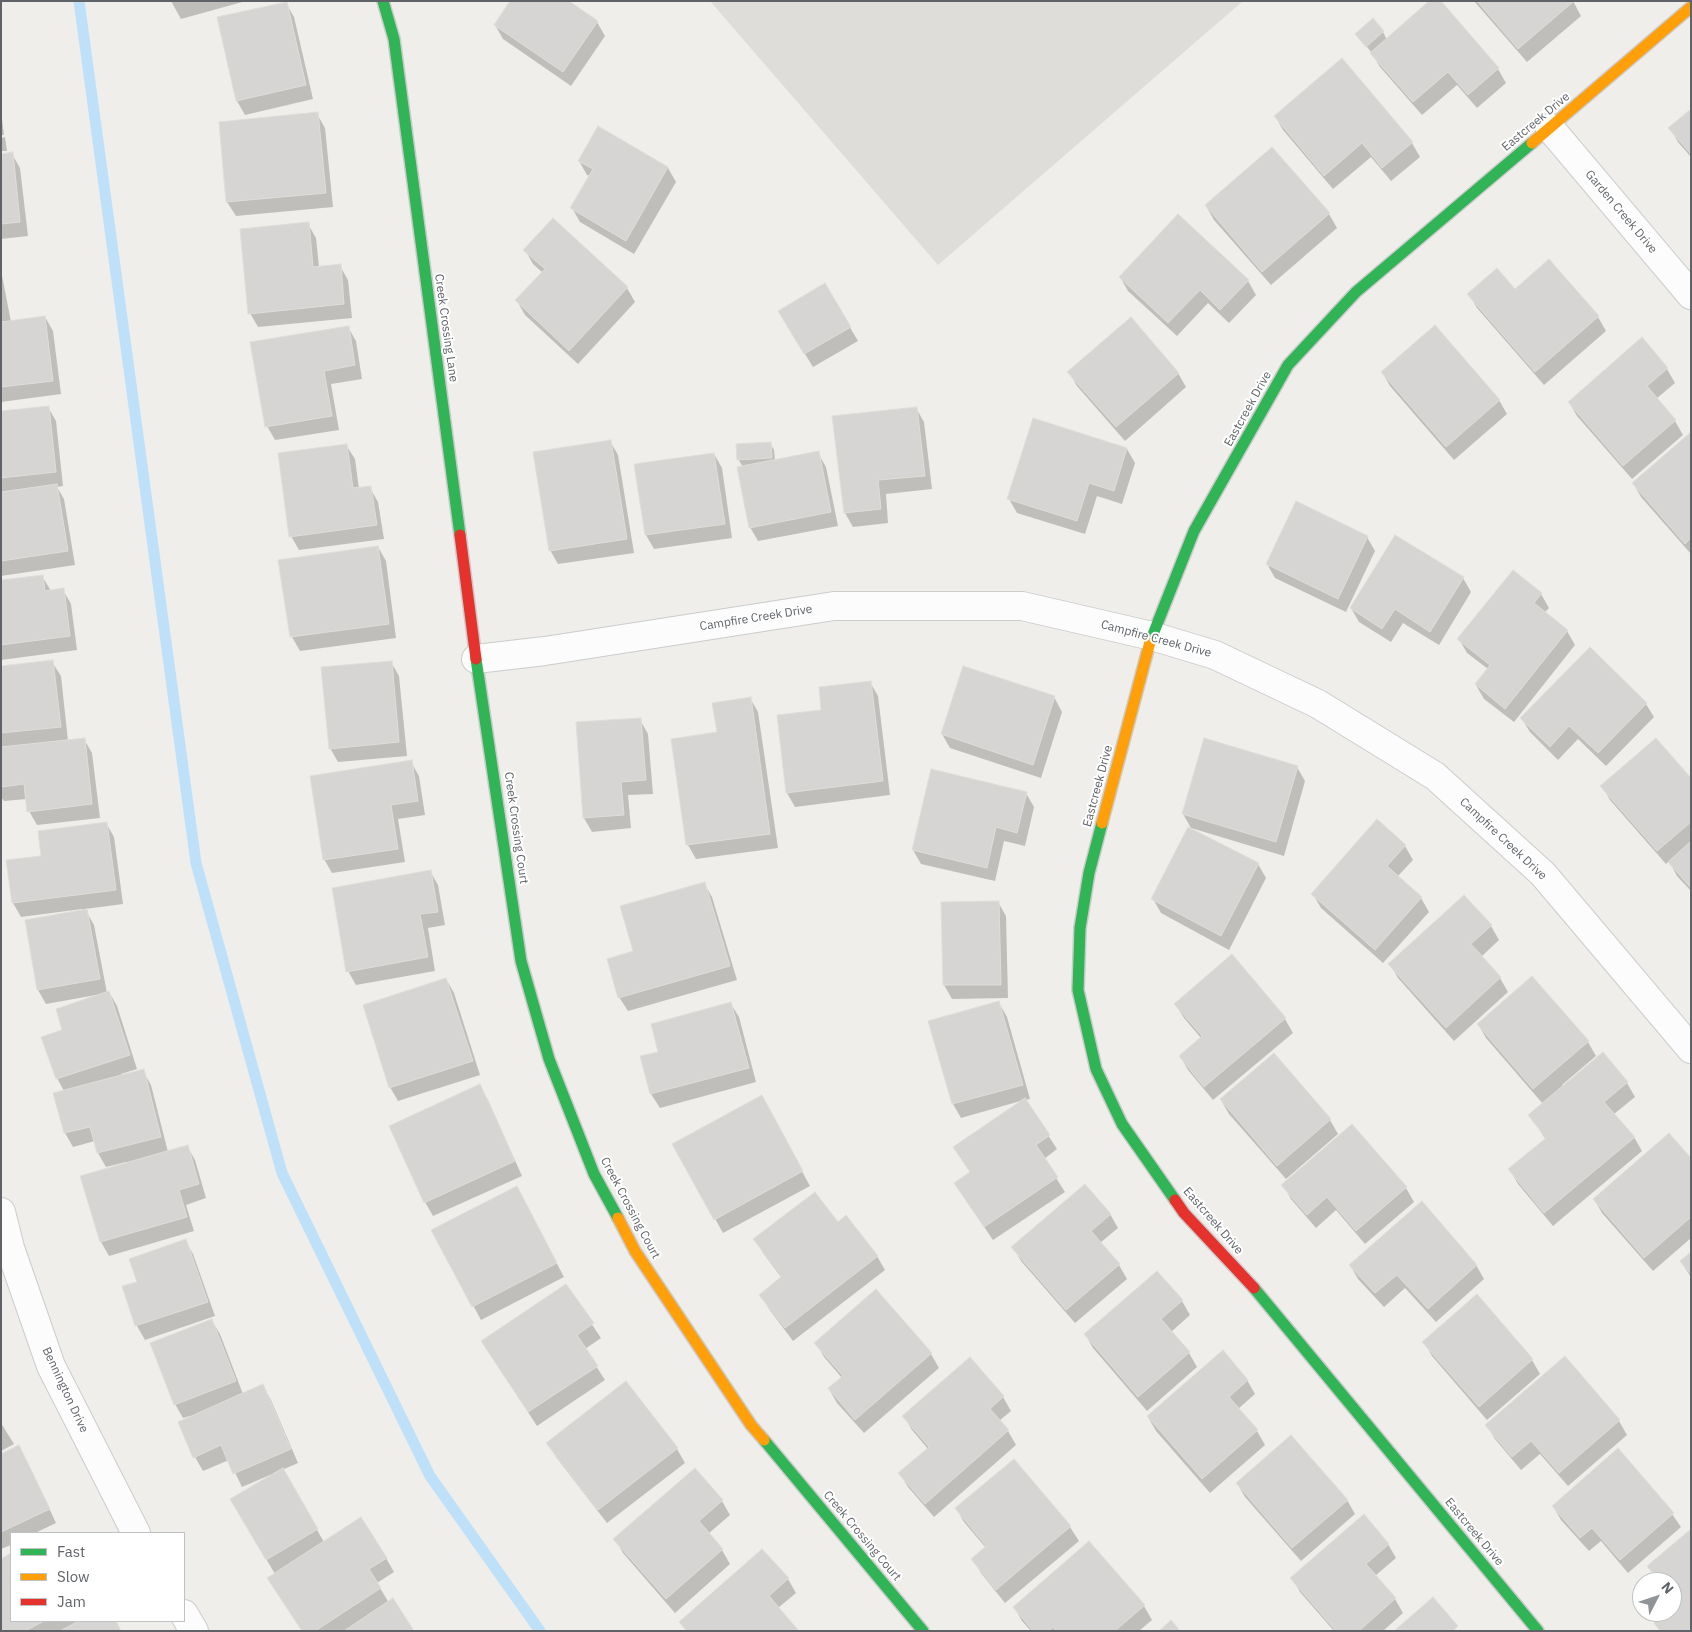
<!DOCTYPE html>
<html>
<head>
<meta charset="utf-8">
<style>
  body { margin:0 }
  #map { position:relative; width:1692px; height:1632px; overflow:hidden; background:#efeeea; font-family:"IBM Plex Sans",sans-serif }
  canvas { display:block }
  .frame { position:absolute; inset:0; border:2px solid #5f6368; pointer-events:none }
  .legend { position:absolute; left:10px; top:1532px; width:175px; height:90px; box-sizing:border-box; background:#fff; border:1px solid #bfc1c3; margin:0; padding:6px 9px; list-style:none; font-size:15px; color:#5f6368 }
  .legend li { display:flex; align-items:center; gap:10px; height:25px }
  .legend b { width:25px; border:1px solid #bfc1c3 }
  .north { position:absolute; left:1632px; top:1572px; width:50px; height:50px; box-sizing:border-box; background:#fff; border:1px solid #bfc1c3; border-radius:50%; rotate:49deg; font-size:14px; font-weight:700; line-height:20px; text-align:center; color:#5f6368 }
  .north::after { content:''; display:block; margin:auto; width:18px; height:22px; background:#919496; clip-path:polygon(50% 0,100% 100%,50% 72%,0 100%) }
</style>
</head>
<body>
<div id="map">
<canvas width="1692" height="1632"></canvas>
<div class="frame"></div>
<ul class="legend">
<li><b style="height:6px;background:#30b455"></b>Fast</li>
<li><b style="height:6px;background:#ff9f0a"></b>Slow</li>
<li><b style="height:6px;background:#e5322d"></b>Jam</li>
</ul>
<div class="north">N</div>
</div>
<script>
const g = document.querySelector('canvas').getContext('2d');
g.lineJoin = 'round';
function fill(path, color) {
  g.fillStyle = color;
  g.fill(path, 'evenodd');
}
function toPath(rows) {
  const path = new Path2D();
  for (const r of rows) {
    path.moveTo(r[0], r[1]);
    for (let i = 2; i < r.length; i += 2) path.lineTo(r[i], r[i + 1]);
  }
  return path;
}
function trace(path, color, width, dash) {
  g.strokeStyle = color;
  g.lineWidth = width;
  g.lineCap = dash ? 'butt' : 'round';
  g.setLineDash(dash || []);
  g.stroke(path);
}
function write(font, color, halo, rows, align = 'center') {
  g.font = font + ' "IBM Plex Sans",sans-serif';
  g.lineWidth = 4;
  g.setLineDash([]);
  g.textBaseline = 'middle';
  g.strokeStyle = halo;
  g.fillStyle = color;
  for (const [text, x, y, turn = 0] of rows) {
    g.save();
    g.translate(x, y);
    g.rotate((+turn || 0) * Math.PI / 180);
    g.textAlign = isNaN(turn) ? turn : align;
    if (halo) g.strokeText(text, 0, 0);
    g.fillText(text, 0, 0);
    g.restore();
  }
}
const industrial = toPath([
  [710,1,1243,1,938,265]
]);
const shadow = toPath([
  [171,1,246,1,181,19],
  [566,1,597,22,605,36,571,86,503,39,495,25],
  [1474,1,1573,1,1581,16,1527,62],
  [286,3,294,17,313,99,245,115,237,101],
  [1383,32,1387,40,1498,69,1506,83,1477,108,1457,85,1422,115,1380,67,1371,52,1357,34],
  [1342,60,1412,143,1420,157,1391,181,1371,157,1333,189,1283,130,1275,116],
  [1691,110,1691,157,1678,142,1670,128],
  [1,111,4,135,1,135],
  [317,114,325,128,333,207,236,216,227,202],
  [599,128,668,168,676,182,634,254,580,222,572,208,590,176,587,175,579,161],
  [5,137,7,151,1,151,1,138],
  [12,154,20,168,28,236,1,239,1,155],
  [1206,206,1329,214,1337,228,1271,285,1214,220],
  [553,220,627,288,635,302,578,364,525,315,517,301,543,273,533,264,525,250],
  [308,224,316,238,319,267,340,266,348,280,352,318,258,327,250,313],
  [1,270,11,322,45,317,53,331,61,394,1,402],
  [1120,277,1248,281,1256,295,1229,323,1208,303,1177,336,1128,291],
  [825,285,858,341,813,367,787,325],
  [1469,294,1598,317,1606,331,1544,385,1477,308],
  [348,327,356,341,362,379,331,384,339,430,275,440,267,426],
  [1667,369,1675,383,1656,399,1675,421,1683,435,1632,479,1577,416,1569,402],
  [1069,372,1178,373,1186,387,1125,441,1077,386],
  [1382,372,1499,400,1507,414,1454,460,1390,386],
  [48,407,56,421,63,486,57,487,64,499,75,565,1,576,1,412],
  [916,408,924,422,932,489,886,494,888,523,853,527,845,513],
  [1033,419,1127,449,1135,463,1122,504,1097,496,1085,534,1017,513,1009,499],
  [1691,433,1691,554,1641,497,1633,483],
  [610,441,618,455,634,553,558,564,550,550],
  [770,443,774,450,775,461,818,453,826,467,838,526,758,541,750,527,743,467,738,459],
  [346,445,355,459,359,489,370,488,378,502,384,539,299,550,291,536],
  [714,454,722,468,732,538,654,549,646,535],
  [1367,537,1375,551,1346,612,1275,578,1267,564],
  [378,547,386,561,396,638,300,651,292,637,280,561],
  [42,576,51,591,63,590,71,604,77,650,1,660,1,582],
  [1463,578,1471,592,1439,645,1403,623,1391,642,1359,622,1351,608],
  [1541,594,1549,608,1544,613,1567,631,1575,645,1514,722,1484,699,1476,685,1488,669,1467,653,1459,639],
  [52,662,61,676,68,741,84,739,92,753,100,818,37,825,29,811,27,799,4,801,1,797,1,748,3,748,1,745,1,667],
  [391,662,399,676,407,756,338,762,330,748],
  [870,682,878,696,890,795,795,807,787,793,778,716,823,711],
  [1054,697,1062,712,1041,778,950,748,942,734],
  [750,698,758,712,778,848,696,859,688,845,672,740,718,733],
  [1646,704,1654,717,1606,766,1578,739,1558,760,1530,732,1522,719],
  [640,720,648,734,653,794,628,795,631,828,592,832,584,818],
  [411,762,419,776,425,815,398,819,405,862,332,873,324,859],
  [1297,767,1305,781,1284,856,1191,828,1183,814],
  [1691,780,1691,891,1677,876,1669,861,1666,864,1610,800,1602,786],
  [1026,793,1034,807,1025,846,1004,841,995,881,921,864,913,850],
  [106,823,114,837,123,904,85,909,94,925,107,993,109,992,117,1006,137,1069,121,1074,122,1076,143,1071,151,1085,168,1152,187,1146,195,1160,206,1198,186,1205,194,1231,109,1256,101,1242,82,1177,127,1164,126,1162,106,1167,98,1153,95,1141,73,1147,65,1133,54,1093,64,1091,57,1078,64,1031,96,997,96,995,46,1004,38,990,26,921,83,911,82,909,21,917,13,903,8,861,42,857],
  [1405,846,1413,860,1397,877,1421,898,1429,912,1383,963,1321,908,1313,894],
  [1258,864,1266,878,1229,950,1161,913,1153,899],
  [430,871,438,885,445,925,428,928,435,971,356,985,348,971],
  [704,883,712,897,737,980,628,1011,619,997],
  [998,902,1006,916,1008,998,952,999,944,985],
  [1491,926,1499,940,1481,957,1500,978,1508,992,1454,1041,1398,978,1390,964],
  [1232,956,1285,1019,1293,1033,1213,1100,1188,1070,1180,1056,1201,1038,1184,1018,1175,1004],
  [446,979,454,993,480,1075,398,1101,390,1087],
  [999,1003,1007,1017,1030,1099,1025,1100,1057,1149,1044,1159,1065,1192,993,1240,955,1184,971,1173,1024,1100,961,1118,953,1104,930,1022],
  [731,1004,739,1017,756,1082,660,1108,651,1094,642,1057,659,1053],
  [1478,1024,1588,1042,1596,1056,1562,1085,1563,1087,1627,1083,1635,1097,1614,1114,1634,1137,1642,1151,1553,1226,1518,1184,1510,1170,1546,1140,1530,1115,1543,1104,1486,1038],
  [480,1086,488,1100,522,1176,433,1216,425,1202],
  [1221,1100,1330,1120,1338,1134,1286,1179,1229,1114],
  [769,1111,810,1186,723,1233,674,1145],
  [1691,1160,1691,1238,1653,1271,1602,1213,1594,1199],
  [1283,1185,1406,1188,1414,1202,1365,1244,1336,1210,1316,1228,1291,1199],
  [524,1202,564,1277,481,1320,433,1231],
  [1110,1214,1118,1228,1100,1243,1119,1265,1127,1279,1075,1323,1021,1261,1013,1247],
  [755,1239,877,1256,885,1270,793,1341,769,1309,761,1295,782,1278,763,1253],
  [185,1240,193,1254,215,1316,145,1340,137,1326,124,1287,138,1283],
  [1691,1254,1691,1277,1681,1262],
  [1350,1265,1476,1265,1484,1279,1436,1322,1405,1288,1384,1307,1358,1279],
  [566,1286,601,1338,585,1349,605,1380,537,1426,482,1342],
  [876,1291,931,1354,939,1368,864,1433,837,1403,829,1389,842,1378,824,1357,816,1343],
  [1477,1296,1532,1360,1540,1374,1487,1420,1432,1356,1424,1342],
  [1182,1301,1190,1315,1171,1332,1189,1353,1197,1367,1147,1411,1093,1348,1085,1334],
  [212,1321,220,1334,243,1394,263,1386,271,1400,298,1463,282,1470,324,1542,386,1558,394,1572,377,1583,389,1603,413,1631,302,1631,275,1574,231,1499,271,1476,270,1475,242,1487,229,1460,203,1471,195,1457,190,1416,183,1418,175,1404],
  [1565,1358,1619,1421,1627,1435,1568,1486,1540,1454,1521,1470,1495,1439,1487,1426],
  [970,1359,1003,1397,1011,1411,999,1421,1008,1431,1016,1445,934,1517,908,1487,900,1474,928,1449,912,1430,904,1416],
  [1247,1380,1255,1394,1238,1409,1257,1431,1265,1445,1210,1493,1156,1431,1148,1417],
  [626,1383,677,1449,685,1463,607,1523,556,1457,548,1443],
  [1,1423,14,1444,1,1451],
  [1,1455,27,1461,56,1523,35,1533,11,1533,11,1545,1,1549],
  [1014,1460,1070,1527,1079,1541,1005,1603,981,1573,973,1559,986,1548,964,1522,956,1508],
  [695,1469,722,1501,730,1515,708,1534,722,1550,730,1564,675,1613,623,1553,615,1539],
  [1237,1483,1347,1500,1355,1514,1301,1561,1245,1497],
  [1553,1506,1672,1514,1681,1527,1628,1573,1601,1541,1589,1551,1561,1520],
  [1691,1530,1691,1631,1660,1631,1656,1624,1669,1612,1672,1612,1672,1609,1677,1605,1672,1598,1672,1582,1658,1582,1648,1567],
  [1388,1544,1396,1558,1375,1576,1395,1599,1403,1613,1383,1631,1334,1631,1300,1592,1292,1578],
  [11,1555,11,1621,115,1621,121,1631,1,1631,1,1560],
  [788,1579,796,1593,778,1608,797,1631,686,1631,681,1623],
  [1144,1606,1152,1620,1139,1631,1031,1631,1022,1621,1014,1607]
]);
const stream = toPath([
  [79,1,196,863,282,1173,430,1476,540,1631]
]);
const building = toPath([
  [510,1,569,1,598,21,563,72,494,25,510,1],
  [1429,1,1441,1,1499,68,1468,95,1448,72,1413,102,1370,53,1429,1],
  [1477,1,1574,1,1518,49,1477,1],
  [287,2,306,85,236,101,217,17,287,2],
  [1373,18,1384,31,1366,47,1355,34,1373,18],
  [1342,58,1413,142,1382,168,1362,143,1324,176,1274,116,1342,58],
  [1691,109,1691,154,1668,128,1691,109],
  [318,112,326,193,226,202,219,122,318,112],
  [598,126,668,167,626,241,570,208,593,169,578,161,598,126],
  [1272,147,1330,213,1262,272,1205,205,1272,147],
  [13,152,20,222,1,224,1,154,13,152],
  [1178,214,1249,280,1220,310,1200,290,1168,323,1119,277,1178,214],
  [553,218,628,287,569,351,515,300,545,269,523,250,553,218],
  [309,222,313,267,341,264,344,304,248,314,240,229,309,222],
  [1549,259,1599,316,1535,372,1467,294,1497,268,1515,289,1549,259],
  [825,283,851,327,804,354,778,311,825,283],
  [45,316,53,381,1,387,1,322,45,316],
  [1131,317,1179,373,1116,427,1067,372,1131,317],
  [1435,325,1500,400,1446,447,1381,372,1435,325],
  [349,326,355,365,324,371,332,416,265,427,250,342,349,326],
  [1642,337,1668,368,1647,386,1676,420,1623,466,1568,402,1642,337],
  [49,406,56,472,1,478,1,411,49,406],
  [917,407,925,476,878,480,881,509,844,513,832,416,917,407],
  [1033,418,1127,448,1114,491,1089,483,1077,521,1007,499,1033,418],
  [1691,432,1691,538,1685,544,1632,483,1691,432],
  [611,440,627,539,549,551,533,452,611,440],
  [771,442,772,458,737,460,736,444,771,442],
  [347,444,353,488,371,486,377,525,289,537,278,453,347,444],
  [819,451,831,512,749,528,737,467,819,451],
  [714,453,725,524,645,535,634,464,714,453],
  [57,484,68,551,1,561,1,492,57,484],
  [1296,501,1368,536,1338,599,1266,564,1296,501],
  [1395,535,1464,577,1430,632,1395,609,1382,629,1350,608,1395,535],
  [378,546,389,624,290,637,278,560,378,546],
  [1513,570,1542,593,1534,603,1568,630,1505,709,1475,684,1490,665,1457,639,1513,570],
  [43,575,45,591,64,588,70,636,1,645,1,580,43,575],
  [1590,647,1647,703,1598,753,1569,726,1550,747,1520,718,1590,647],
  [53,660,61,727,1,733,1,666,53,660],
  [392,661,399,742,329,749,321,667,392,661],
  [963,666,1055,696,1033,765,941,734,963,666],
  [871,681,883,781,786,793,777,715,821,710,819,687,871,681],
  [751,697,770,834,686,845,671,739,717,732,712,703,751,697],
  [641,718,646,780,621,782,624,815,583,818,576,722,641,718],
  [85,738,92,804,27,812,24,784,1,787,1,747,85,738],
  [1204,738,1298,766,1276,842,1182,814,1204,738],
  [1656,738,1691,778,1691,822,1657,851,1600,786,1656,738],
  [412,760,418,801,391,805,398,849,323,860,310,776,412,760],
  [931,769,1027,792,1017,833,996,827,987,868,912,850,931,769],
  [1377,819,1406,845,1387,866,1422,897,1375,950,1311,894,1377,819],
  [107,822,116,890,12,903,6,860,41,856,38,831,107,822],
  [1188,827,1259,863,1221,936,1151,899,1188,827],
  [1691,841,1691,888,1668,862,1691,841],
  [431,870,438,912,420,914,428,957,346,972,332,888,431,870],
  [705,882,730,966,618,998,607,959,633,951,620,906,705,882],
  [1464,895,1492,925,1471,944,1501,977,1446,1028,1388,964,1464,895],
  [999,901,1001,985,943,985,941,902,999,901],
  [87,909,100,979,37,990,25,920,87,909],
  [1232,954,1286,1018,1204,1087,1179,1056,1202,1036,1174,1004,1232,954],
  [1532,976,1589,1041,1533,1089,1477,1024,1532,976],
  [446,978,473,1061,389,1088,363,1005,446,978],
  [109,991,130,1055,56,1079,41,1037,62,1030,56,1009,109,991],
  [999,1001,1023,1085,952,1104,928,1021,999,1001],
  [731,1002,749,1068,650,1094,640,1056,658,1052,651,1024,731,1002],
  [1603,1052,1628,1082,1604,1102,1635,1137,1544,1213,1508,1169,1546,1138,1528,1115,1603,1052],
  [1274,1053,1331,1119,1277,1166,1220,1099,1274,1053],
  [144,1069,161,1137,97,1153,90,1127,64,1133,53,1093,144,1069],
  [480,1084,515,1161,424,1203,389,1126,480,1084],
  [762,1095,803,1171,714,1220,672,1144,762,1095],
  [1025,1098,1050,1135,1036,1145,1058,1177,984,1227,954,1183,970,1172,953,1147,1025,1098],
  [1352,1124,1407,1187,1356,1231,1327,1197,1307,1215,1281,1185,1352,1124],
  [1669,1133,1691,1158,1691,1217,1644,1258,1593,1199,1669,1133],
  [188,1145,199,1184,179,1190,187,1217,100,1242,80,1176,188,1145],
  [1085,1184,1111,1214,1091,1231,1120,1264,1066,1310,1011,1247,1085,1184],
  [517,1186,557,1263,472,1307,431,1230,517,1186],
  [815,1192,838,1222,846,1215,878,1256,785,1328,759,1295,782,1276,753,1239,815,1192],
  [1422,1201,1477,1265,1428,1309,1397,1275,1375,1293,1349,1265,1422,1201],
  [186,1239,208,1302,135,1326,122,1286,137,1282,129,1259,186,1239],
  [1691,1252,1691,1274,1680,1261,1691,1252],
  [1157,1271,1183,1300,1161,1319,1190,1352,1138,1397,1084,1334,1157,1271],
  [566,1284,594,1323,577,1335,598,1366,528,1412,481,1341,566,1284],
  [876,1289,932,1353,855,1420,828,1388,843,1376,814,1343,876,1289],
  [1477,1294,1533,1359,1479,1407,1422,1342,1477,1294],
  [212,1319,236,1381,174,1405,150,1343,212,1319],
  [1223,1350,1248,1380,1229,1397,1258,1430,1202,1479,1147,1416,1223,1350],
  [1565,1356,1620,1420,1559,1473,1531,1441,1512,1457,1485,1425,1565,1356],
  [970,1357,1004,1396,990,1409,1009,1430,925,1504,898,1473,929,1447,902,1416,970,1357],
  [626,1381,678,1448,598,1510,546,1443,626,1381],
  [263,1384,291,1449,233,1474,221,1445,193,1458,178,1422,263,1384],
  [1291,1435,1348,1500,1292,1548,1236,1483,1291,1435],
  [19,1445,50,1509,1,1532,1,1454,19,1445],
  [1618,1448,1674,1513,1620,1560,1592,1528,1580,1538,1552,1506,1618,1448],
  [1014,1459,1071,1526,996,1590,971,1559,986,1546,955,1508,1014,1459],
  [283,1468,318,1529,266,1560,230,1499,283,1468],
  [695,1468,723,1500,699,1521,723,1549,666,1599,613,1539,695,1468],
  [1364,1514,1389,1544,1366,1564,1396,1598,1359,1631,1336,1631,1290,1578,1364,1514],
  [361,1517,387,1558,369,1569,381,1588,315,1631,302,1631,267,1578,361,1517],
  [1691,1529,1691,1631,1660,1631,1654,1623,1667,1612,1672,1612,1672,1608,1678,1602,1672,1595,1672,1582,1660,1582,1647,1566,1691,1529],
  [1089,1541,1145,1605,1115,1631,1056,1631,1053,1627,1049,1631,1033,1631,1013,1607,1089,1541],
  [762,1549,789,1578,769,1596,799,1631,687,1631,679,1622,762,1549],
  [11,1553,11,1621,44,1621,25,1631,1,1631,1,1559,11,1553],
  [1433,1597,1458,1626,1453,1631,1394,1631,1433,1597],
  [393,1598,414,1631,344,1631,393,1598],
  [1171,1620,1180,1631,1159,1631,1171,1620],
  [79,1621,116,1621,121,1631,60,1631,79,1621]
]);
const street = toPath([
  [1550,128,1691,295],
  [476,659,545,651,834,606,1022,606,1152,636,1215,655,1318,704,1435,776,1543,874,1691,1049],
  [1,1212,10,1248,51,1366,136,1533],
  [184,1614,194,1631]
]);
const fast = toPath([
  [383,1,394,39,460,535],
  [1150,642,1194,531,1288,365,1356,292,1532,143],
  [476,659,521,961,549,1059,594,1174,618,1218],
  [1102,823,1089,873,1080,928,1078,990,1096,1069,1122,1124,1175,1200],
  [1254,1288,1538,1631],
  [764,1440,923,1631]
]);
const slow = toPath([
  [1532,143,1691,7],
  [1102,823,1150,642],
  [618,1218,635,1251,751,1425,764,1440]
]);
const jam = toPath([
  [460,535,476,659],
  [1175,1200,1184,1213,1254,1288]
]);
const streetNames = [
  ["Eastcreek Drive",1536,122,-40],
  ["Garden Creek Drive",1621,212,50],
  ["Creek Crossing Lane",446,328,82],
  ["Eastcreek Drive",1248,409,-61],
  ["Campfire Creek Drive",756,618,-9],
  ["Campfire Creek Drive",1156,639,15],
  ["Eastcreek Drive",1098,786,-75],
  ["Creek Crossing Court",516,828,82],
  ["Campfire Creek Drive",1503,839,43],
  ["Creek Crossing Court",630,1208,62],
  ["Eastcreek Drive",1213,1221,49],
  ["Bennington Drive",65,1390,65],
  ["Eastcreek Drive",1474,1532,50],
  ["Creek Crossing Court",862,1536,50]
];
fill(industrial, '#dfddda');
fill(shadow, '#0003');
trace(stream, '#bfe0f9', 11);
fill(building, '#d6d5d3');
trace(building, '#deddd9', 1);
trace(street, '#cbcccc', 30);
trace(fast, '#cacacb', 14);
trace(slow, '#cacacb', 14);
trace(jam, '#cacacb', 14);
trace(street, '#fdfcfc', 28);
trace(fast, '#30b455', 11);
trace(slow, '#ff9f0a', 11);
trace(jam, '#e5322d', 11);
write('12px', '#5f6368', '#fff', streetNames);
</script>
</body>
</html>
